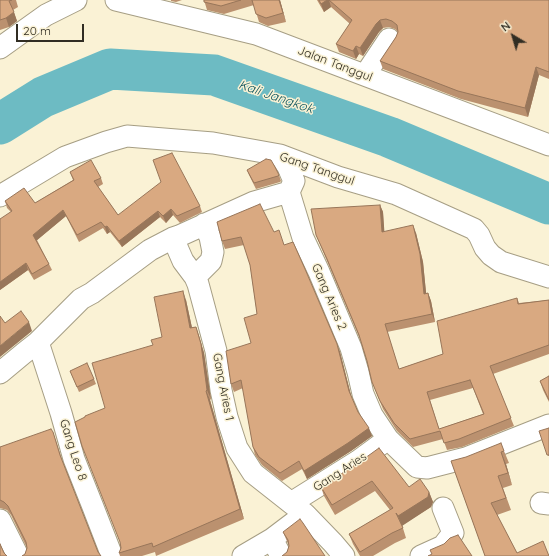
<!DOCTYPE html>
<html>
<head>
<meta charset="utf-8">
<style>
  body { margin:0 }
  #map { position:relative; width:549px; height:556px; overflow:hidden; background:#faf2d5; font-family:Quicksand,sans-serif }
  canvas { display:block }
  .north { position:absolute; left:493px; top:16px; width:40px; height:40px; -webkit-text-stroke:3px #faf2d5; paint-order:stroke; rotate:322deg; font-size:11px; font-weight:700; line-height:16px; text-align:center; color:#312d23 }
  .north::after { content:''; display:block; margin:auto; width:14px; height:18px; background:#312d23; clip-path:polygon(50% 0,100% 100%,50% 72%,0 100%) }
  .scale { position:absolute; left:16px; top:24px; width:68px; height:18px; box-sizing:border-box; border:2px solid #312d23; border-top:0; padding-left:5px; font-size:12px; line-height:14px; white-space:nowrap; color:#312d23; -webkit-text-stroke:3px #faf2d5; paint-order:stroke }
</style>
</head>
<body>
<div id="map">
<canvas width="549" height="556"></canvas>
<div class="north">N</div>
<div class="scale">20 m</div>
</div>
<script>
const g = document.querySelector('canvas').getContext('2d');
g.lineJoin = 'round';
function toPath(rows) {
  const path = new Path2D();
  for (const r of rows) {
    path.moveTo(r[0], r[1]);
    for (let i = 2; i < r.length; i += 2) path.lineTo(r[i], r[i + 1]);
  }
  return path;
}
function trace(path, color, width, dash) {
  g.strokeStyle = color;
  g.lineWidth = width;
  g.lineCap = dash ? 'butt' : 'round';
  g.setLineDash(dash || []);
  g.stroke(path);
}
function fill(path, color) {
  g.fillStyle = color;
  g.fill(path, 'evenodd');
}
function write(font, color, halo, rows, align = 'center') {
  g.font = font + ' Quicksand,sans-serif';
  g.lineWidth = 3;
  g.setLineDash([]);
  g.textBaseline = 'middle';
  g.strokeStyle = halo;
  g.fillStyle = color;
  for (const [text, x, y, turn = 0] of rows) {
    g.save();
    g.translate(x, y);
    g.rotate((+turn || 0) * Math.PI / 180);
    g.textAlign = isNaN(turn) ? turn : align;
    if (halo) g.strokeText(text, 0, 0);
    g.fillText(text, 0, 0);
    g.restore();
  }
}
const river = toPath([
  [0,124,43,97,110,69,214,75,389,137,549,204]
]);
const minor = toPath([
  [116,0,256,34,549,145],
  [0,48,46,15,76,0],
  [365,75,389,39],
  [280,155,288,167,294,181,289,192,303,238,319,272,351,348,358,372,363,394,372,415,388,439,417,467,427,468,466,458,549,425],
  [0,196,65,157,106,142,127,136,213,143,280,155,338,177,396,194,474,229,479,235,485,248,491,255,501,262,549,277],
  [173,238,183,261,195,277,198,284,216,351,221,390,227,417,237,448,253,473,305,514],
  [195,277,211,261,213,252,210,237,204,224],
  [38,342,61,413,74,459,93,507,112,556],
  [0,373,24,353,38,342,81,299,92,293,150,250,173,238,179,236,254,202,289,192],
  [291,503,358,461,388,439],
  [541,503,549,504],
  [0,520,18,556],
  [272,539,281,556],
  [243,556,272,539,305,514,333,543,344,556],
  [421,556,443,546,453,533,443,508]
]);
const wall = toPath([
  [0,0,16,0,18,7,13,10,17,21,9,27,0,30],
  [171,0,182,0,176,2,171,1],
  [204,0,280,0,286,22,268,26,259,22,254,5,224,14,207,10],
  [317,0,549,0,549,79,539,75,528,117,461,99,383,69,380,61,396,37,398,32,395,29,389,27,383,28,379,32,363,56,359,54,356,59,339,52,336,44,350,24,331,7,324,12],
  [247,170,279,175,281,181,280,182,256,189,249,175],
  [70,172,101,178,103,184,98,187,118,215,200,206,202,212,180,223,173,215,166,223,160,217,122,247,110,232,107,234,103,228,79,242,66,216,37,240,52,270,34,280,28,270,0,290,11,212,7,208,5,201,35,203,73,180],
  [380,205,383,212,384,232,416,233,423,262,426,293,428,293,431,301,435,322,387,332,399,369,443,354,517,298,519,303,549,300,549,354,493,374,514,426,462,447,447,450,443,439,413,447,397,431,383,409,372,382,367,361,360,339,316,235],
  [473,388,483,414,439,429,430,400],
  [217,222,274,232,340,352,351,396,358,412,372,436,351,451,307,479,302,469,282,481,262,465,255,455,253,447,243,388,234,392,231,384,251,343,257,314,250,265,244,245,225,249,222,241],
  [186,300,192,328,196,327,199,336,204,353,211,399,210,400,244,519,156,556,155,552,142,556,120,556,119,553,121,548,105,408,153,345,162,337],
  [70,371,94,379,96,384,79,392],
  [549,376,549,402,543,390,540,381],
  [53,432,62,461,98,552,25,554,27,548,26,546,11,515,7,510,0,508,0,447],
  [504,451,509,463,506,464,512,485,503,488,511,510,497,515,517,553,485,556,451,461],
  [361,461,409,487,429,492,433,502,431,507,402,525,406,538,395,543,373,556,360,556,353,544,349,534,390,510,375,491,335,515,324,496,321,487],
  [283,532,325,556,287,552,289,546]
]);
const shadedWall = toPath([
  [279,0,280,0,286,22,283,13],
  [327,0,329,0,331,7,324,12,321,4],
  [14,12,17,21,9,27,6,18],
  [380,20,383,28,379,32,363,56,360,48,376,24],
  [356,46,359,54,356,59,353,51],
  [536,67,539,75,528,117,525,108],
  [380,205,383,212,385,240,382,232],
  [171,209,173,215,166,223,163,216],
  [63,210,66,216,36,241,33,235],
  [158,211,160,217,122,247,119,241],
  [413,225,416,233,423,262,427,302,424,294],
  [107,226,110,232,107,234,105,227],
  [26,263,28,270,0,290,0,282],
  [183,291,186,300,194,337,190,328],
  [428,293,431,301,435,322,432,314],
  [29,322,32,331,0,357,0,346],
  [196,327,199,336,204,353,211,399,207,390],
  [337,344,340,352,352,399,349,391],
  [206,391,210,400,244,519,240,509],
  [369,428,372,436,351,451,307,479,304,471],
  [53,432,56,441,63,463,60,455],
  [501,452,506,464,512,485],
  [429,492,433,502,431,507,402,526,398,516]
]);
const building = toPath([
  [0,0,12,0,9,1,14,12,6,18,0,20,0,0],
  [204,0,241,0,221,6,204,2,204,0],
  [252,0,279,0,283,13,266,18,256,14,252,0],
  [319,0,327,0,321,4,319,0],
  [329,0,549,0,549,72,536,67,525,108,458,91,380,61,396,37,398,32,397,25,392,21,386,19,380,20,376,24,360,48,356,46,353,51,336,44,352,20,329,0],
  [172,153,200,206,177,216,171,209,163,216,158,211,119,241,107,226,105,227,101,222,77,235,63,210,33,235,49,264,32,274,26,263,0,282,0,219,12,211,5,201,24,188,35,203,74,180,70,172,91,160,101,178,94,181,118,215,161,182,153,160,172,153],
  [266,159,271,160,275,167,279,175,278,176,254,183,247,170,266,159],
  [260,204,274,232,279,230,284,245,293,242,305,269,337,344,349,391,358,412,369,428,348,443,304,471,299,461,280,473,259,457,253,447,241,380,231,384,226,351,251,343,244,318,257,314,250,265,241,237,222,241,217,222,260,204],
  [380,205,382,232,413,225,420,254,424,294,428,293,432,314,385,324,399,369,443,354,437,321,517,298,518,304,549,300,549,345,490,366,511,418,459,439,444,443,440,431,410,439,394,423,380,401,372,382,367,361,359,335,327,259,316,235,311,209,380,205],
  [470,380,484,414,439,429,427,392,470,380],
  [183,291,190,328,196,327,201,344,207,390,206,391,240,509,153,547,152,543,119,553,121,548,120,542,82,446,75,422,85,417,85,416,105,408,92,363,153,345,151,340,162,337,154,297,183,291],
  [21,311,29,322,0,346,0,316,5,323,21,311],
  [87,363,94,379,77,387,70,371,87,363],
  [549,376,549,400,540,381,549,376],
  [549,428,549,456,549,455,547,455,539,431,549,428],
  [51,429,53,432,60,455,98,552,101,556,22,556,25,554,27,548,26,542,8,506,4,502,0,500,0,447,51,429],
  [501,443,504,451,501,452,508,473,498,476,506,498,491,503,517,553,543,541,549,556,485,556,451,461,466,457,501,443],
  [379,448,409,487,420,479,429,492,428,497,398,516,396,513,403,528,392,533,360,552,349,534,393,508,372,481,332,505,321,487,361,461,379,448],
  [300,519,303,523,325,556,282,556,287,552,289,546,288,540,283,532,300,519],
  [458,535,472,556,428,556,432,554,430,550,444,544,450,538,458,535],
  [0,544,4,553,7,556,0,556,0,544]
]);
const streetNames = [
  ["Jalan Tanggul",335,64,21],
  ["Gang Tanggul",317,169,19],
  ["Gang Aries 2",329,297,67],
  ["Gang Aries 1",223,387,79],
  ["Gang Leo 8",73,450,72],
  ["Gang Aries",340,472,-33]
];
const waterNames = [
  ["Kali Jangkok",276,97,19]
];
trace(river, '#6dbbc3', 41);
trace(minor, '#a69e84', 23);
trace(minor, '#fff', 21);
fill(wall, '#bb916f');
fill(shadedWall, '#98765a');
fill(building, '#d9a981');
trace(building, '#98765a', 1);
write('12px', '#312d23', '#faf2d5', streetNames);
write('italic 13px', '#13575d', '#faf2d5', waterNames);
</script>
</body>
</html>
